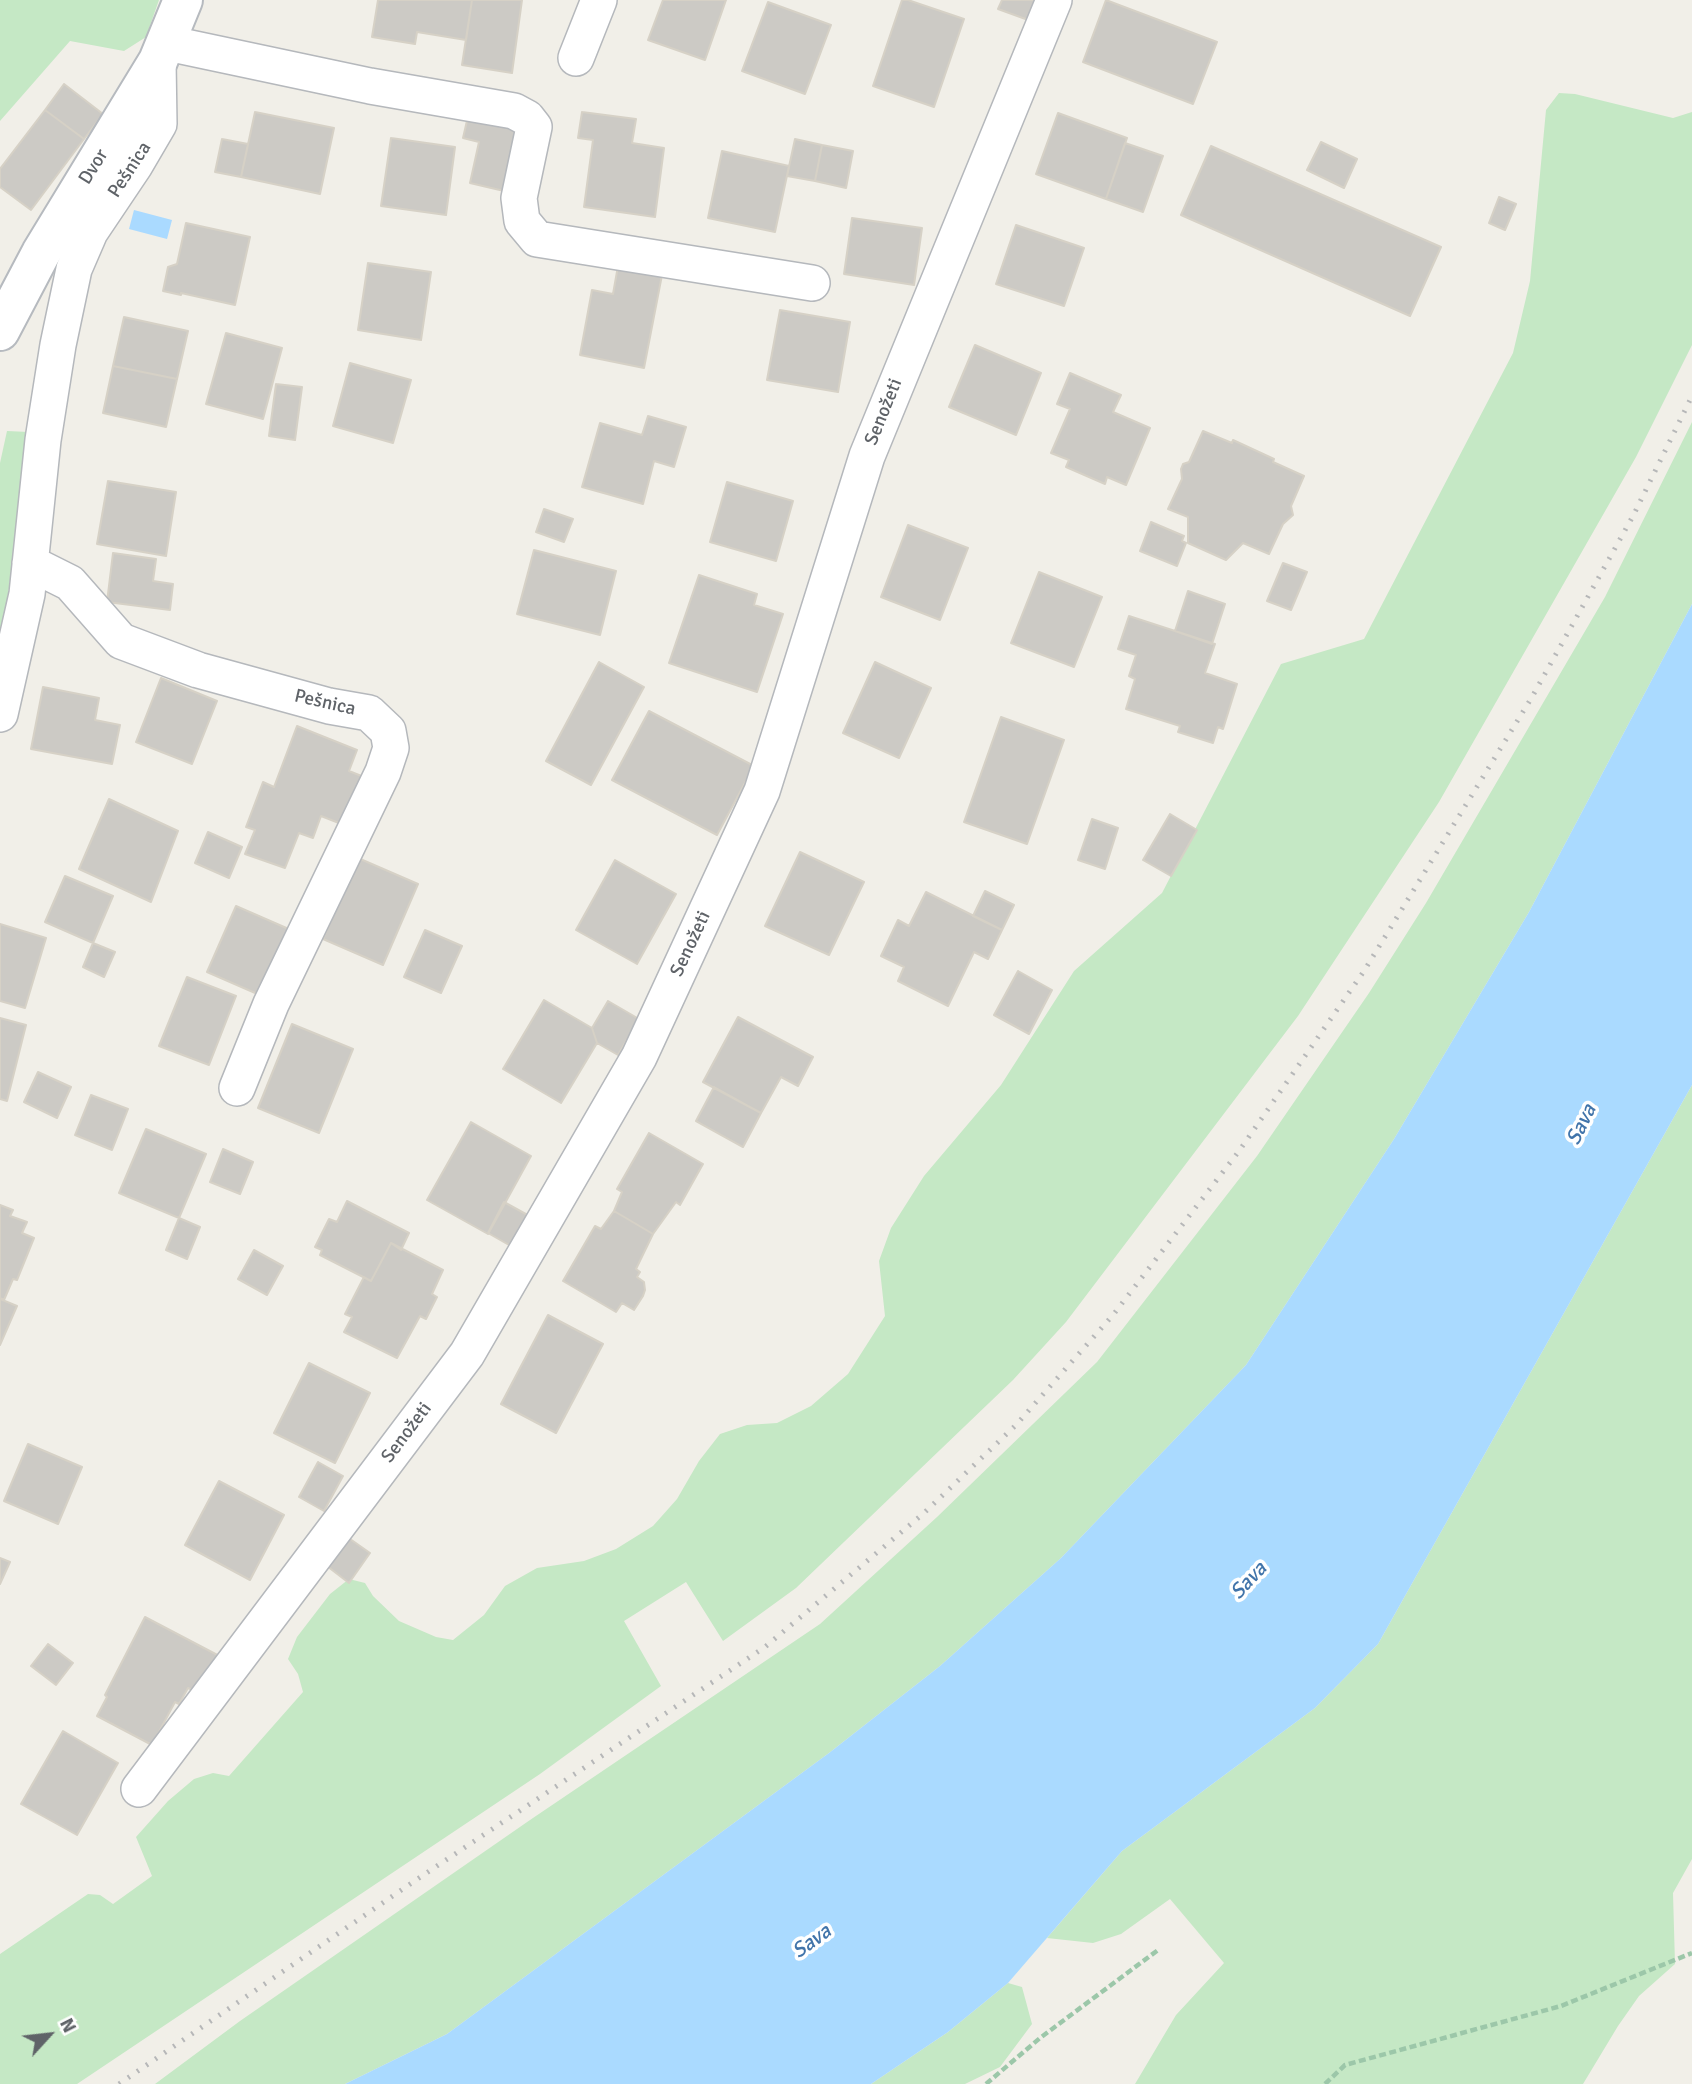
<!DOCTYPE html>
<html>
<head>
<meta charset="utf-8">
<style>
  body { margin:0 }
  #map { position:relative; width:1692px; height:2084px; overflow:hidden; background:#f1efe8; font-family:Signika,sans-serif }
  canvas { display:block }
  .north { position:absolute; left:14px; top:2000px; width:70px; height:70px; -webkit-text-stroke:5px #fff; paint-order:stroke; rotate:63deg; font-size:19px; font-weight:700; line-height:28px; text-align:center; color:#5f6368 }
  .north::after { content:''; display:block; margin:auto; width:24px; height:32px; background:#5f6368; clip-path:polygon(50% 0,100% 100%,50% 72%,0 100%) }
</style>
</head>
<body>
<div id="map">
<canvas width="1692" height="2084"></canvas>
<div class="north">N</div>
</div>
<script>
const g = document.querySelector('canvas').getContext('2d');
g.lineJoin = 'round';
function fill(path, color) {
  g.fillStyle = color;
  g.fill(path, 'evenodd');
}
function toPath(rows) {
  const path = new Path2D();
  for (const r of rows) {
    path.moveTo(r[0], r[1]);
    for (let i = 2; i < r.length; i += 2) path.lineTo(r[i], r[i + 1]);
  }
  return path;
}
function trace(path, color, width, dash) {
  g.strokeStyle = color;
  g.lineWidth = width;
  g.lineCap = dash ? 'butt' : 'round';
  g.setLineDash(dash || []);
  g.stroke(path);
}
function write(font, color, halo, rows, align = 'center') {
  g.font = font + ' Signika,sans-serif';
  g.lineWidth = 7;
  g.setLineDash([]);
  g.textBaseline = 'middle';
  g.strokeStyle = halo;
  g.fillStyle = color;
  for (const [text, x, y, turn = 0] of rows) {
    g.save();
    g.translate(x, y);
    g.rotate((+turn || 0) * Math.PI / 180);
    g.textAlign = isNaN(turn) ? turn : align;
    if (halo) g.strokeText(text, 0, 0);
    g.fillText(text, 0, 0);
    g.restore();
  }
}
const green = toPath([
  [0,0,159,0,146,37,124,51,70,41,0,121],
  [1559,93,1575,94,1673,118,1692,112,1692,345,1636,457,1439,802,1298,1016,1066,1322,1013,1380,796,1588,723,1641,686,1582,624,1621,661,1686,540,1774,77,2084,0,2084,0,1954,88,1894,100,1895,113,1904,152,1876,136,1837,168,1801,194,1779,213,1773,229,1776,303,1692,298,1674,288,1659,297,1637,330,1594,349,1579,365,1583,373,1596,399,1621,436,1637,453,1640,484,1615,505,1586,537,1568,584,1561,616,1549,653,1526,677,1499,699,1461,720,1434,747,1425,777,1423,811,1406,848,1374,885,1316,879,1261,891,1228,924,1176,1001,1085,1074,971,1162,893,1281,664,1364,639,1513,353,1530,281,1546,110],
  [1692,422,1692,604,1529,912,1394,1139,1246,1365,1061,1558,940,1666,829,1753,447,2034,345,2084,155,2084,240,2021,530,1820,820,1624,937,1517,1097,1362,1257,1156,1369,993,1426,903,1605,597],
  [7,431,29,432,9,588,0,639,0,463],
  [1692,1085,1692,1859,1673,1893,1675,1964,1639,1996,1618,2026,1583,2084,1135,2084,1176,2015,1224,1963,1170,1899,1121,1934,1093,1943,1047,1938,1122,1851,1315,1708,1378,1644],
  [1008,1983,1022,1987,1032,2024,1000,2067,965,2084,871,2084,948,2032]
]);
const water = toPath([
  [134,210,172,220,167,239,129,229],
  [1692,604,1692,1085,1378,1644,1315,1708,1122,1851,1008,1983,948,2032,871,2084,345,2084,447,2034,829,1753,940,1666,1061,1558,1246,1365,1394,1139,1529,912]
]);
const building = toPath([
  [378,0,472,0,466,40,417,32,415,44,372,37,378,0],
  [472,0,522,0,512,73,462,65,472,0],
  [663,0,726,0,705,60,648,40,663,0],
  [902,0,908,0,964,19,934,107,873,86,902,0],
  [1002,0,1038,0,1031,21,998,9,1002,0],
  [1106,0,1217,42,1193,104,1083,62,1106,0],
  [768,2,831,25,805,94,742,71,768,2],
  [64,84,103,114,84,139,45,110,64,84],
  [45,110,84,139,31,210,0,187,0,169,45,110],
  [255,112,334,128,320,194,241,177,255,112],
  [469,112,508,121,517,134,504,191,470,183,479,142,463,138,469,112],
  [582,112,636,119,632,143,664,148,655,217,584,207,593,140,578,138,582,112],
  [1058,113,1127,138,1106,199,1036,174,1058,113],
  [391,138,455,147,446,215,381,206,391,138],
  [222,139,248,144,241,177,215,172,222,139],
  [795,139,822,145,815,181,787,176,795,139],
  [1321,142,1357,159,1344,188,1307,170,1321,142],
  [1125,143,1163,156,1143,212,1106,199,1125,143],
  [822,145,853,151,846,188,815,181,822,145],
  [1211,146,1441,247,1410,316,1181,215,1211,146],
  [722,151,789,166,775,232,708,218,722,151],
  [1499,197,1516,204,1505,230,1489,223,1499,197],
  [852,218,922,228,914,285,844,274,852,218],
  [186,223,250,237,235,305,181,293,181,295,163,291,168,267,177,264,186,223],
  [1016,225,1084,248,1064,306,996,284,1016,225],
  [368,263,431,272,421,340,358,330,368,263],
  [618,266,662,275,644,368,580,355,592,290,613,294,618,266],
  [780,310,850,322,838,392,767,380,780,310],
  [124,317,188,331,177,379,113,366,124,317],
  [226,333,282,348,263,419,206,404,226,333],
  [975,345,1041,373,1016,435,949,407,975,345],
  [350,363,411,380,393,443,333,426,350,363],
  [113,366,177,379,166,427,103,413,113,366],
  [1070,373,1121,395,1113,412,1150,428,1126,485,1107,477,1105,484,1066,467,1069,460,1051,453,1070,409,1057,404,1070,373],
  [276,384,302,387,295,440,269,436,276,384],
  [648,416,686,427,674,467,654,461,643,504,582,487,600,423,642,435,648,416],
  [1203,431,1232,443,1233,440,1274,459,1273,462,1304,476,1291,506,1293,515,1283,524,1269,554,1243,543,1226,560,1188,543,1188,517,1168,509,1182,479,1181,469,1183,464,1189,462,1203,431],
  [108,481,176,492,166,556,97,544,108,481],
  [727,482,793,501,776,561,710,542,727,482],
  [544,509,573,519,564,542,536,532,544,509],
  [1151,522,1184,536,1182,541,1186,543,1177,566,1140,551,1151,522],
  [908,525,968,548,940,620,881,597,908,525],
  [534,550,616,571,600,635,517,614,534,550],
  [113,553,156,559,153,581,173,584,170,610,107,602,113,553],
  [1283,563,1307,572,1291,610,1267,601,1283,563],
  [1039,572,1102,597,1074,667,1011,643,1039,572],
  [699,575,757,594,754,605,783,614,757,692,669,663,699,575],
  [1188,591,1225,604,1212,644,1175,631,1188,591],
  [1129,616,1215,644,1205,673,1237,684,1223,729,1218,727,1213,743,1178,732,1180,726,1126,709,1135,679,1129,676,1136,655,1118,649,1129,616],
  [599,662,644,687,591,785,546,761,599,662],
  [875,662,931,688,899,758,843,733,875,662],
  [161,678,217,701,192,764,136,742,161,678],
  [43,687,99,698,95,720,120,725,112,764,31,749,43,687],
  [649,711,754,766,717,835,612,780,649,711],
  [1001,717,1064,740,1027,844,964,822,1001,717],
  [297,726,357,750,349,771,364,777,344,825,321,816,313,838,299,833,285,868,245,854,255,830,246,827,263,782,274,787,297,726],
  [109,799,178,831,151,902,79,869,109,799],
  [1170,814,1197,830,1171,876,1143,860,1170,814],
  [1092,819,1118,828,1105,869,1078,860,1092,819],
  [208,832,242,847,229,878,195,863,208,832],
  [800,852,864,882,829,955,765,926,800,852],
  [358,858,418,884,383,965,323,939,358,858],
  [615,860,676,894,637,964,576,930,615,860],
  [65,876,113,896,93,943,45,922,65,876],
  [985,891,1014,905,1002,930,973,916,985,891],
  [926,892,1002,930,988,959,974,952,948,1006,898,981,904,967,881,956,898,920,909,926,926,892],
  [236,906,291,930,262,996,207,972,236,906],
  [0,924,46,938,25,1008,0,1001,0,924],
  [425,930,462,946,441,993,404,977,425,930],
  [93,943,115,952,104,977,83,967,93,943],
  [1018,971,1052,990,1029,1034,994,1015,1018,971],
  [187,977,236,996,209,1065,159,1046,187,977],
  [544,1000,592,1028,597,1043,561,1103,503,1069,544,1000],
  [608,1001,639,1019,618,1055,597,1043,592,1028,608,1001],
  [738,1017,813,1057,798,1086,781,1077,761,1113,703,1082,738,1017],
  [0,1018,26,1025,7,1101,0,1099,0,1018],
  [292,1024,353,1049,319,1133,258,1108,292,1024],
  [38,1072,71,1087,57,1118,24,1102,38,1072],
  [714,1087,761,1113,743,1147,696,1121,714,1087],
  [91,1095,128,1109,112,1150,75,1135,91,1095],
  [471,1122,531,1156,488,1234,427,1200,471,1122],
  [146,1129,206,1154,179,1218,119,1193,146,1129],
  [649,1133,703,1164,680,1205,676,1202,653,1234,614,1211,622,1192,617,1189,649,1133],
  [223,1149,253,1162,240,1194,210,1182,223,1149],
  [347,1201,409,1233,401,1250,391,1243,371,1281,320,1255,322,1250,315,1247,329,1219,337,1222,347,1201],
  [504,1202,533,1218,516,1249,488,1233,504,1202],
  [0,1205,13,1210,10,1216,27,1222,22,1233,34,1238,17,1280,13,1279,4,1300,0,1298,0,1205],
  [614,1211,653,1234,636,1269,640,1272,637,1277,644,1282,645,1290,643,1296,634,1310,622,1303,616,1312,563,1281,595,1226,601,1229,614,1211],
  [179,1218,200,1227,187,1259,166,1250,179,1218],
  [391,1243,443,1270,432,1294,437,1297,426,1319,420,1316,397,1358,344,1332,352,1317,345,1314,364,1277,371,1281,391,1243],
  [254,1250,283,1266,267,1295,238,1279,254,1250],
  [0,1299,17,1306,0,1345,0,1299],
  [548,1315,603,1344,556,1433,501,1404,548,1315],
  [309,1363,370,1393,335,1463,274,1433,309,1363],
  [28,1444,82,1467,58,1524,4,1501,28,1444],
  [318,1462,343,1476,324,1511,299,1497,318,1462],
  [219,1481,284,1515,250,1580,185,1545,219,1481],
  [343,1534,370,1553,349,1583,323,1563,343,1534],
  [0,1558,10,1562,0,1584,0,1558],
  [145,1617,225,1659,205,1696,188,1688,179,1704,175,1702,152,1745,97,1716,107,1697,105,1695,145,1617],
  [48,1644,73,1663,56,1685,31,1666,48,1644],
  [63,1731,118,1763,77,1835,21,1804,63,1731]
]);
const path = toPath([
  [986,2084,1040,2038,1158,1950],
  [1325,2084,1345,2065,1561,2006,1692,1953]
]);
const street = toPath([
  [167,43,370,86,514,111,527,118,534,127,519,198,522,221,537,239,812,283],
  [576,58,599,0],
  [30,563,70,583,121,641,198,670,329,706,369,713,388,731,391,748,383,772,271,1004,237,1088],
  [0,714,27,594,43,440,58,345,74,269,90,232,135,165,159,124,158,61],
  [139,1789,467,1354,639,1057,762,791,867,456,1054,0]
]);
const secondary = toPath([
  [0,331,41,253,158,61,183,0]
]);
const rail = toPath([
  [119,2084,416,1880,765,1647,924,1513,1016,1425,1113,1315,1239,1151,1364,971,1532,697,1633,516,1692,396]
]);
const streetNames = [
  ["Dvor",94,167,-58],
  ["Pešnica",130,170,-57],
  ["Senožeti",884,412,-68],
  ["Pešnica",325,703,13],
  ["Senožeti",691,944,-65],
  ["Senožeti",407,1433,-53]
];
const waterNames = [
  ["Sava",1582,1125,-64],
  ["Sava",1249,1581,-47],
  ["Sava",812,1942,-36]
];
fill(green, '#c5e8c5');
fill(water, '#aadaff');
fill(building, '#cccac5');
trace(building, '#d6d1c6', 2);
trace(street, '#b5b8bc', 38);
trace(secondary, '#b6babf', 42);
trace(path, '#9cc7a9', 4.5, [7, 3.5]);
trace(street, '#fff', 35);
trace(secondary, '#fff', 38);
trace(rail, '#b6b7b8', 5, [2, 9]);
write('19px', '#5f6368', '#fff', streetNames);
write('italic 21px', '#4174aa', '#fff', waterNames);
</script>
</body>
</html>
